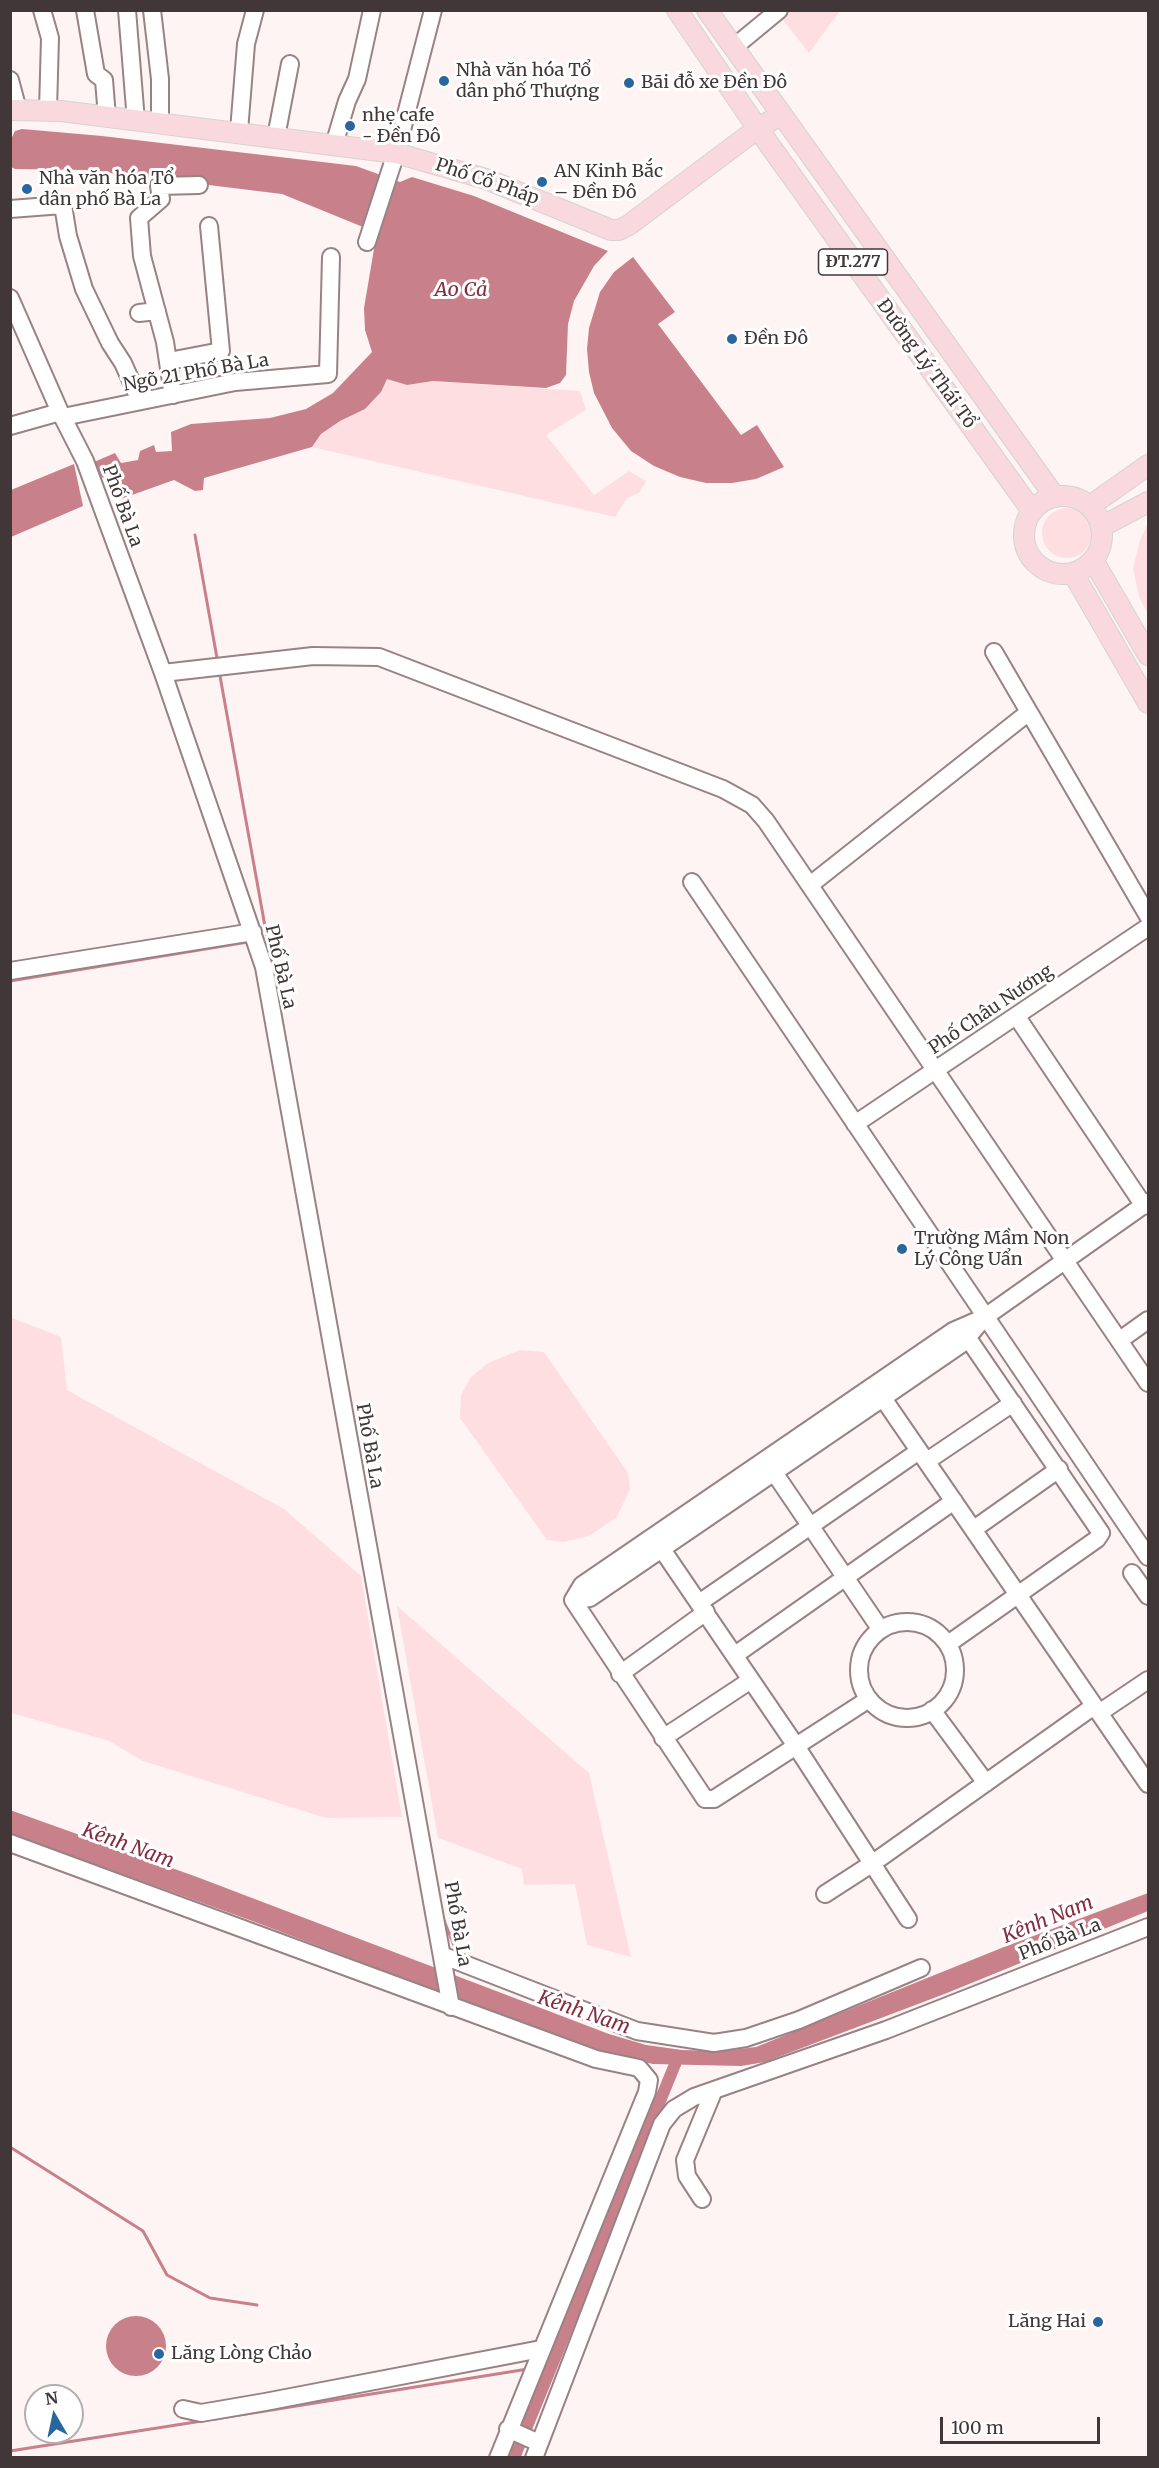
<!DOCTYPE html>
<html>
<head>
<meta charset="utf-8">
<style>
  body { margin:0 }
  #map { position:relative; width:1159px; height:2468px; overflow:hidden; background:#fef4f4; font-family:Merriweather,serif }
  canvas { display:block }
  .frame { position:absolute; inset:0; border:12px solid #413738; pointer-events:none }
  .north { position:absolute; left:24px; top:2384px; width:60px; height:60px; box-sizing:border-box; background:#fff; border:2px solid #b3afaf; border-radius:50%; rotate:351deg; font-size:16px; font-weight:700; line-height:24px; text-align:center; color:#413738 }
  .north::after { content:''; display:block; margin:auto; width:21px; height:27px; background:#29669d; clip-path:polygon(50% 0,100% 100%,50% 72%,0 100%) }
  .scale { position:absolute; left:940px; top:2417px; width:160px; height:27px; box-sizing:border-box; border:3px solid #413738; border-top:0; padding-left:8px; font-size:18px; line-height:21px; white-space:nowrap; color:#413738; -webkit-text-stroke:4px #fff; paint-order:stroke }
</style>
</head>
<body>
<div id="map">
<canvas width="1159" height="2468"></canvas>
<div class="frame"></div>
<div class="north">N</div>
<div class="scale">100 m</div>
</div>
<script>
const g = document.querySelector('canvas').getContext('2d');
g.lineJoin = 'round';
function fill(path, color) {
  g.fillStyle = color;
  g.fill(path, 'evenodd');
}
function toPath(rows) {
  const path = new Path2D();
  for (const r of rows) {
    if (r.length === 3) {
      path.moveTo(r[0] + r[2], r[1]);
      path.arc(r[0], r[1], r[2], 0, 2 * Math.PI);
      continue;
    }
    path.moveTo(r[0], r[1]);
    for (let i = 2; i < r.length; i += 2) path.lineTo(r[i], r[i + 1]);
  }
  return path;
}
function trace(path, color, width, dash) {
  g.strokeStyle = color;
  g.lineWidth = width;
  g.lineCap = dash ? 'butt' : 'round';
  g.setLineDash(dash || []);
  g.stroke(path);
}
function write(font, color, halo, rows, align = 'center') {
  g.font = font + ' Merriweather,serif';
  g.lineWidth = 6;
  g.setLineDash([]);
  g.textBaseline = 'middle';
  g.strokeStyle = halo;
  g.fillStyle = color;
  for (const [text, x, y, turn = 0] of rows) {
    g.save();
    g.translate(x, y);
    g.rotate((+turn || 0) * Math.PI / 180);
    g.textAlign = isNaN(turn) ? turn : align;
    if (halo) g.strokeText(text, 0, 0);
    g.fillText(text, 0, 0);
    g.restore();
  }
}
const green = toPath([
  [776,11,840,11,809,53],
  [387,378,407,385,433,381,580,391,586,410,546,435,594,495,629,471,646,481,639,493,627,498,615,517,312,447,321,434,340,421,365,409,381,392],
  [1067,533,25],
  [1148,523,1148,614,1139,597,1133,568,1140,540],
  [10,1317,61,1337,67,1390,284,1509,361,1576,402,1817,326,1818,143,1761,109,1741,11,1713],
  [520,1350,544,1352,628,1473,630,1489,617,1517,589,1536,563,1542,547,1540,460,1418,461,1395,471,1377,488,1363],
  [397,1606,589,1773,631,1957,587,1945,575,1884,524,1885,522,1869,438,1838]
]);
const water = toPath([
  [22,129,102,136,356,166,400,182,412,177,474,196,608,251,594,266,574,301,568,324,566,375,560,383,546,388,433,381,407,385,387,379,381,392,365,409,340,421,321,434,312,447,204,478,203,490,195,491,174,480,118,500,109,477,97,478,94,462,115,453,121,463,138,460,140,451,154,445,156,452,172,451,171,432,191,424,270,418,306,409,333,393,372,352,365,330,364,308,374,249,371,237,363,227,282,194,86,170,15,169,11,167,12,137,15,131],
  [633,257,675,312,658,324,741,435,757,425,784,467,756,479,732,483,706,483,680,477,654,466,631,451,612,428,594,393,589,372,587,349,589,328,600,292,614,272],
  [74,464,83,506,11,537,11,490],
  [10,1810,197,1877,609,2034,646,2045,682,2050,722,2051,756,2047,1004,1947,1148,1893,1148,1911,947,1993,765,2062,741,2066,653,2064,608,2054,508,2018,255,1922,11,1834],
  [136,2346,30]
]);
const stream = toPath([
  [195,535,217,658],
  [220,676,268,943],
  [262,944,268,943,289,1060],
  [10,981,248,942],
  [443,1918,457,1953],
  [10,2147,143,2231,167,2275,210,2298,257,2305],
  [541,2367,551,2366],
  [215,2419,528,2369],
  [10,2451,202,2421]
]);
const canal = toPath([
  [514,2458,678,2057]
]);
const minor = toPath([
  [42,10,50,38,48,110],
  [85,10,96,74,104,80,107,117],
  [127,10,136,121],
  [152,10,160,79,160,123],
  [733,48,779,10],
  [10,80,18,110],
  [239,131,246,44,255,10],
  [276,137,290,64],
  [334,145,347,101,357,79,372,10],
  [10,209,63,205,68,236,84,289,110,343,123,363,140,401],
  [367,242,396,153,433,10],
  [10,298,60,412,85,461,163,673,264,967,451,2007],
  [139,313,157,311],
  [169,361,221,351,209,226],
  [173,395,165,342,142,256,139,218,161,199,159,186,199,185],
  [63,417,235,382,328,374,331,257],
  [10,426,60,412],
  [994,652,1148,916],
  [163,673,313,656,379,657,723,789,752,805,766,821,1148,1383],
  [692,882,1148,1557],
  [810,885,1029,712],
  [10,971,253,932],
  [1017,1017,1144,1206],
  [855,1124,1148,927],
  [1120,1340,1148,1320],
  [878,1391,1148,1784],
  [927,1461,1013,1403],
  [769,1465,881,1630],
  [974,1529,1059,1469],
  [657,1542,796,1746,908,1919],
  [1132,1573,1148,1596],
  [573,1600,582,1585,953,1331,985,1317,1148,1202],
  [573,1600,590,1598,883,1398,963,1343,983,1319],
  [573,1600,705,1799,714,1799,869,1699],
  [699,1603,919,1451],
  [907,1670,48],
  [948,1644,1097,1539,1101,1533,963,1331],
  [735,1655,954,1501],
  [620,1674,706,1612],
  [932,1710,986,1783],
  [1099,1713,1148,1680],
  [663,1738,751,1680],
  [10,1843,596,2059,639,2068,649,2080,647,2092,498,2458],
  [825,1894,873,1863,1094,1706],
  [444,1956,637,2031,714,2043,746,2038,799,2020,921,1968],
  [702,2199,687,2176,685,2160,714,2090],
  [183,2409,201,2413,265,2402,541,2349],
  [508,2429,539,2443],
  [534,2458,662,2124,674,2109,694,2097,886,2030,1148,1927]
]);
const major = toPath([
  [677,10,758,129,1032,511],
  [707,10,1055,497],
  [10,110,61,111,396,153,486,179,611,230,619,230,629,225,749,135,781,114],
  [1063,535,39],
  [1090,506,1148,465],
  [1101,527,1148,502],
  [1093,560,1148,655],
  [1073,573,1148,703]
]);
const markers = [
  [444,81,6,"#29669d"],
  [629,83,6,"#29669d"],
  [350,126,6,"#29669d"],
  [542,182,6,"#29669d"],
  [27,189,6,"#29669d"],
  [732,339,6,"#29669d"],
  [902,1249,6,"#29669d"],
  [1098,2322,6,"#29669d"],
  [159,2354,6,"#29669d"]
];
const shields = [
  [853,262,69]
];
const shieldNames = [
  ["ĐT.277",853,262]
];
const poiNames = [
  ["Nhà văn hóa Tổ",456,71],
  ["dân phố Thượng",456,92],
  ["Bãi đỗ xe Đền Đô",641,83],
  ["nhẹ cafe",362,116],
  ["- Đền Đô",362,137],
  ["AN Kinh Bắc",554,172],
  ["– Đền Đô",554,193],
  ["Nhà văn hóa Tổ",39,179],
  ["dân phố Bà La",39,200],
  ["Đền Đô",744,339],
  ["Trường Mầm Non",914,1239],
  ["Lý Công Uẩn",914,1260],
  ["Lăng Hai",1086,2322,"right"],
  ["Lăng Lòng Chảo",171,2354]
];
const streetNames = [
  ["Phố Cổ Pháp",487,182,19],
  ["Đường Lý Thái Tổ",926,364,54],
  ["Ngõ 21 Phố Bà La",196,373,-10],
  ["Phố Bà La",122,506,70],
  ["Phố Bà La",280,967,77],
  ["Phố Châu Nương",991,1010,-34],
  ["Phố Bà La",369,1446,80],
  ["Phố Bà La",457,1924,80],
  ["Phố Bà La",1060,1940,-21]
];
const waterNames = [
  ["Ao Cả",461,290],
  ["Kênh Nam",128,1846,20],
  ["Kênh Nam",1048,1920,-22],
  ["Kênh Nam",584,2013,19]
];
fill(green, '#fedee1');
fill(water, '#c8818a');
trace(stream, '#c8818a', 3);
trace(canal, '#c8818a', 12);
trace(minor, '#998284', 20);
trace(major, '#d5d3d3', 22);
trace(minor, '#fff', 16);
trace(major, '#f9d9dd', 20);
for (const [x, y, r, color] of markers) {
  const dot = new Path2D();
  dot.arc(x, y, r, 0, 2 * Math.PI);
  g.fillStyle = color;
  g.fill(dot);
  trace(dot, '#fff', 2);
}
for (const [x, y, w] of shields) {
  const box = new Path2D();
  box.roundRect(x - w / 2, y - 13, w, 26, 4.5);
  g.fillStyle = '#fff';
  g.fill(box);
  trace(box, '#413738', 1.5);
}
write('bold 16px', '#413738', null, shieldNames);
write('18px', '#413738', '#fff', poiNames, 'left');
write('18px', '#413738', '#fff', streetNames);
write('italic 20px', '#842e40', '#fff', waterNames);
</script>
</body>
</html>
